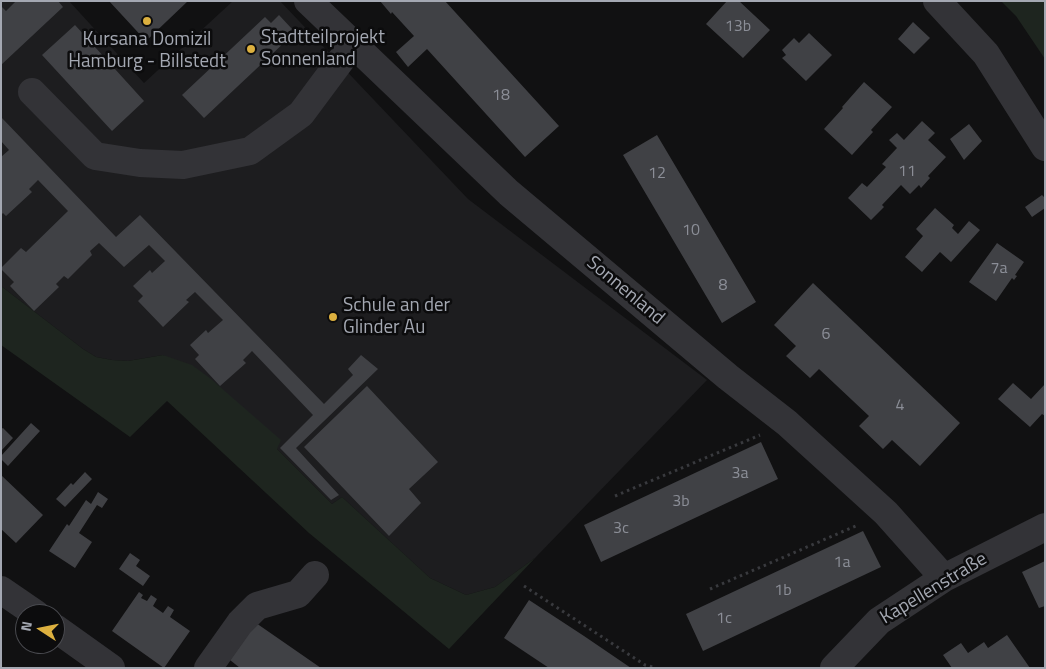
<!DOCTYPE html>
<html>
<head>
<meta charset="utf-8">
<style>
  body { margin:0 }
  #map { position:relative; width:1046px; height:669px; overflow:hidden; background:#111112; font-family:"Titillium Web",sans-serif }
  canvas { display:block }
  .frame { position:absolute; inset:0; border:2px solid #a4a8b2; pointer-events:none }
  .north { position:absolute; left:15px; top:604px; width:50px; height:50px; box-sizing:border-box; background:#0c0c0d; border:1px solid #494a4f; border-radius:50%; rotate:281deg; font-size:14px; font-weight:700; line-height:20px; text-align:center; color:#a4a8b2 }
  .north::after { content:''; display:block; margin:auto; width:18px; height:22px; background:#dcb03f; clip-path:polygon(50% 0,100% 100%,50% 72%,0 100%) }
</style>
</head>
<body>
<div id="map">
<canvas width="1046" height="669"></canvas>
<div class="frame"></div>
<div class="north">N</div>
</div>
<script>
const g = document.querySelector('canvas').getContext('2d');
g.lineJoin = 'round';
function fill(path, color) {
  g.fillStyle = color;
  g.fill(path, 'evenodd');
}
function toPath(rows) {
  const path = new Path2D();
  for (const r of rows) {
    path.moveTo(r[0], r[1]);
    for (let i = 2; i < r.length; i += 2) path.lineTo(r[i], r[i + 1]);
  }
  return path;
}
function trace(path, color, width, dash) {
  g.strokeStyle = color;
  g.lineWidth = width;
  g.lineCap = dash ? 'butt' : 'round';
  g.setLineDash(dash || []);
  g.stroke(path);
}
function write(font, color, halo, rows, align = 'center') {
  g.font = font + ' "Titillium Web",sans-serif';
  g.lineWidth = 5;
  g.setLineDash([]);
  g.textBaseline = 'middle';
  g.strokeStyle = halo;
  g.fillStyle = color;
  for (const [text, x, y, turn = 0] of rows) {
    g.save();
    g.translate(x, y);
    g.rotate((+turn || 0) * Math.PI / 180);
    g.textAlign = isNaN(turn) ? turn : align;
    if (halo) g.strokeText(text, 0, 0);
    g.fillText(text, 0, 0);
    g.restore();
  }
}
const built = toPath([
  [1,1,69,1,144,83,233,1,280,1,468,199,707,380,535,558,495,587,466,595,430,578,342,497,332,504,277,449,163,355,128,361,112,360,96,357,83,349,1,286]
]);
const green = toPath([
  [1001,1,1045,1,1045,59,1016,16],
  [1,286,83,349,96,357,112,360,128,361,163,355,192,365,211,379,281,440,277,449,332,504,342,497,430,578,466,595,495,587,535,558,449,649,309,533,167,401,130,437,1,345]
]);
const building = toPath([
  [16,1,58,1,63,7,1,65,1,6,6,11],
  [109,1,188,1,146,41],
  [380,1,445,1,559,126,525,157,427,49,408,67,396,52,414,36,392,12,391,14],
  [727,1,739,1,770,30,743,58,706,24],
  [279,15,292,29,284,37,287,40,204,118,182,95,265,17,271,23],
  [913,22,930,38,914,54,898,39],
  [75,25,144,101,112,131,42,55],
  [809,33,832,55,806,81,782,58,786,55,782,50,794,38,799,43],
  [864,82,892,107,871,130,873,132,852,155,824,129,843,108,842,107],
  [1,117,116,237,140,215,324,404,353,375,348,369,361,355,378,369,296,448,339,495,331,500,280,448,313,415,252,351,243,360,246,363,220,386,195,359,199,355,190,345,206,330,208,333,223,320,195,292,186,300,189,302,163,327,138,301,143,296,133,286,150,270,152,273,165,261,149,245,124,267,99,243,90,251,92,255,68,279,64,276,56,284,59,287,34,311,10,286,14,282,1,269,1,268,21,248,26,252,68,211,38,180,29,189,32,192,6,216,3,213,1,215,1,157,9,150,1,141],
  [922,121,935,133,928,140,946,157,928,176,930,178,921,188,919,185,910,194,901,185,882,205,884,207,871,220,848,198,862,183,867,187,886,167,882,164,897,148,889,140,897,133,904,140],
  [969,124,982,141,964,160,950,139],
  [657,135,756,302,722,323,623,155],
  [1042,195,1045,198,1045,208,1032,217,1025,207],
  [935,208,954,225,952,228,958,234,969,221,980,230,951,262,940,252,922,272,905,257,923,236,916,229],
  [997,243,1024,262,1015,275,1017,276,1014,280,1012,278,996,301,969,282],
  [813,283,960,423,920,466,892,440,883,449,859,426,869,416,819,369,810,378,786,356,796,346,774,325],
  [1013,383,1031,399,1045,384,1045,416,1042,414,1030,427,998,399],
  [367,386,438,462,409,489,421,503,389,536,304,447],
  [31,423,40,431,8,466,1,459,1,456],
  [3,428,13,438,1,451,1,429],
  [761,442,778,479,601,562,584,525],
  [85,472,92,479,65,507,56,499,71,483,73,485],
  [1,475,43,515,16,543,1,529],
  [98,492,108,499,102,508,97,505,79,533,92,542,75,568,49,551,67,524,69,526,86,500,91,504],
  [863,531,881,567,703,651,686,614],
  [130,553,140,560,136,566,150,576,143,586,119,569],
  [1045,561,1045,606,1039,608,1022,572],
  [139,592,143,595,141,598,147,601,151,595,157,599,153,606,163,613,168,606,174,610,170,617,190,631,164,668,112,631],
  [529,600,584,636,631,668,549,668,504,638],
  [256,623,321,668,240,668,230,660],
  [1007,635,1030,668,952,668,943,655,961,643,968,653,984,642,988,648]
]);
const path = toPath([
  [615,496,760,435],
  [524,586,645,665,656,668],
  [710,589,858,525]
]);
const minor = toPath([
  [308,1,509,193,728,377,787,423,886,513,944,578],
  [937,1,986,54,1045,147],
  [32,92,95,156,140,163,183,165,250,151,301,114,353,44],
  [1,590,36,614],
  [55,628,111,668],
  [208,668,240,623,257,606,298,594,315,575],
  [834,668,879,621,944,578,1045,527]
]);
const markers = [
  [147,21,5,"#dcb03f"],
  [251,49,5,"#dcb03f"],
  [333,317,5,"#dcb03f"]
];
const numberNames = [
  ["13b",738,27],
  ["18",501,96],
  ["11",907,172],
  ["12",657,174],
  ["10",691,231],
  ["7a",999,269],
  ["8",723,286],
  ["6",826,335],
  ["4",900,406],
  ["3a",740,474],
  ["3b",681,502],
  ["3c",621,529],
  ["1a",842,563],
  ["1b",783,591],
  ["1c",724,619]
];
const poiNames = [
  ["Stadtteilprojekt",261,38],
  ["Sonnenland",261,60],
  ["Kursana Domizil",147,40,"center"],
  ["Hamburg - Billstedt",147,62,"center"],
  ["Schule an der",343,306],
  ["Glinder Au",343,328]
];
const streetNames = [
  ["Sonnenland",625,291,40],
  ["Kapellenstraße",934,589,-31]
];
fill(built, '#1d1d1f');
fill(green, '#1e251f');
fill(building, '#404145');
trace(path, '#393a3e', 3, [2.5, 4]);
trace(minor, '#333337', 28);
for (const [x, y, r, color] of markers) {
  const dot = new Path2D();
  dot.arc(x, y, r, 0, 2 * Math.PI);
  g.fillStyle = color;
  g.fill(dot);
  trace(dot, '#0c0c0d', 2);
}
write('16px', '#8b8e97', null, numberNames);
write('19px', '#a4a8b2', '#0c0c0d', poiNames, 'left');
write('19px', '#a4a8b2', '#0c0c0d', streetNames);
</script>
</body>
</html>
